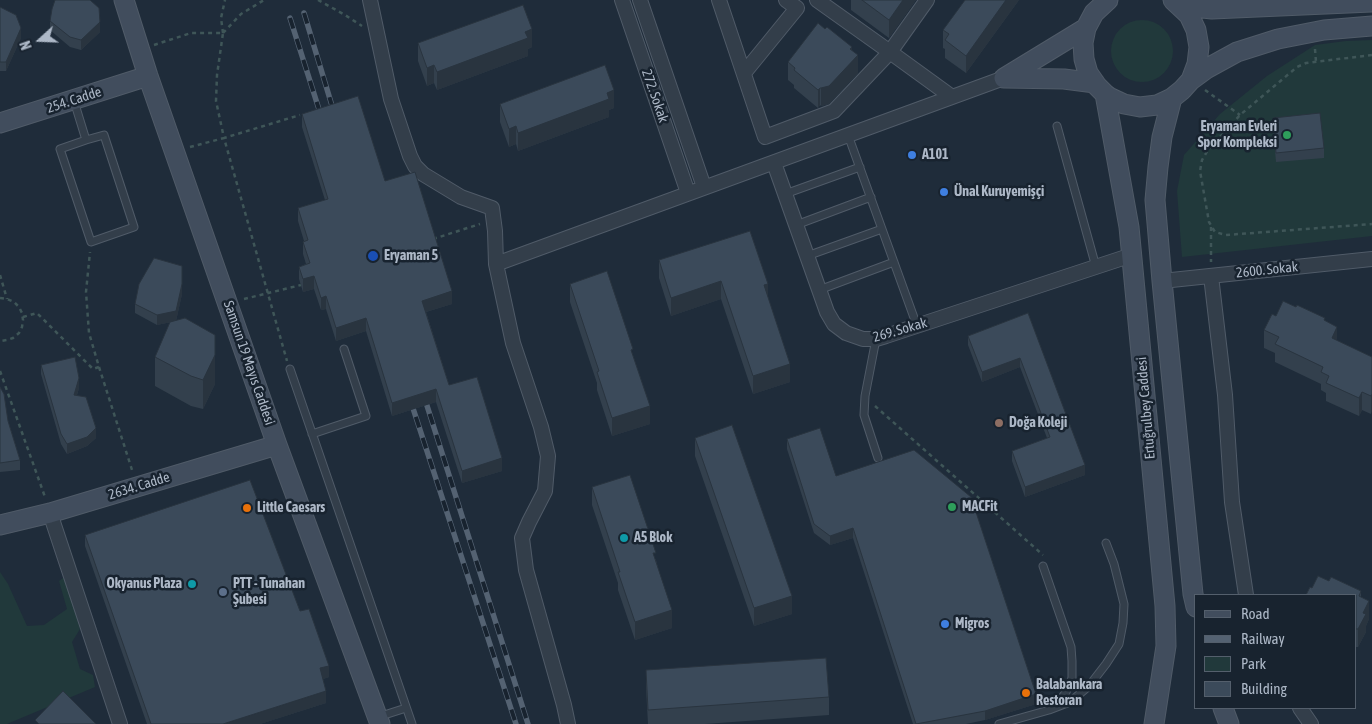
<!DOCTYPE html>
<html>
<head>
<meta charset="utf-8">
<style>
  body { margin:0 }
  #map { position:relative; width:1372px; height:724px; overflow:hidden; background:#1f2c3a; font-family:"Asap Condensed",sans-serif }
  canvas { display:block }
  .legend { position:absolute; left:1194px; top:594px; width:162px; height:115px; box-sizing:border-box; background:#18232f; border:1px solid #545f6c; margin:0; padding:6px 9px; list-style:none; font-size:15px; color:#adb8c7 }
  .legend li { display:flex; align-items:center; gap:10px; height:25px }
  .legend b { width:25px; border:1px solid #545f6c }
  .north { position:absolute; left:15px; top:15px; width:50px; height:50px; -webkit-text-stroke:4px #18232f; paint-order:stroke; rotate:250deg; font-size:14px; font-weight:700; line-height:20px; text-align:center; color:#adb8c7 }
  .north::after { content:''; display:block; margin:auto; width:18px; height:22px; background:#adb8c7; clip-path:polygon(50% 0,100% 100%,50% 72%,0 100%) }
</style>
</head>
<body>
<div id="map">
<canvas width="1372" height="724"></canvas>
<ul class="legend">
<li><b style="height:6px;background:#414d5d"></b>Road</li>
<li><b style="height:6px;background:#546272"></b>Railway</li>
<li><b style="height:14px;background:#21393b"></b>Park</li>
<li><b style="height:14px;background:#3b4a5a"></b>Building</li>
</ul>
<div class="north">N</div>
</div>
<script>
const g = document.querySelector('canvas').getContext('2d');
g.lineJoin = 'round';
function fill(path, color) {
  g.fillStyle = color;
  g.fill(path, 'evenodd');
}
function toPath(rows) {
  const path = new Path2D();
  for (const r of rows) {
    if (r.length === 3) {
      path.moveTo(r[0] + r[2], r[1]);
      path.arc(r[0], r[1], r[2], 0, 2 * Math.PI);
      continue;
    }
    path.moveTo(r[0], r[1]);
    for (let i = 2; i < r.length; i += 2) path.lineTo(r[i], r[i + 1]);
  }
  return path;
}
function trace(path, color, width, dash) {
  g.strokeStyle = color;
  g.lineWidth = width;
  g.lineCap = dash ? 'butt' : 'round';
  g.setLineDash(dash || []);
  g.stroke(path);
}
function write(font, color, halo, rows, align = 'center') {
  g.font = font + ' "Asap Condensed",sans-serif';
  g.lineWidth = 5;
  g.setLineDash([]);
  g.textBaseline = 'middle';
  g.strokeStyle = halo;
  g.fillStyle = color;
  for (const [text, x, y, turn = 0] of rows) {
    g.save();
    g.translate(x, y);
    g.rotate((+turn || 0) * Math.PI / 180);
    g.textAlign = isNaN(turn) ? turn : align;
    if (halo) g.strokeText(text, 0, 0);
    g.fillText(text, 0, 0);
    g.restore();
  }
}
const green = toPath([
  [1142,51,31],
  [1372,40,1372,236,1182,257,1177,191,1184,155,1220,114,1267,76,1315,45,1346,41],
  [0,572,8,584,27,626,44,625,67,609,59,581,66,576,80,629,72,642,80,669,93,675,95,687,7,724,0,724]
]);
const path = toPath([
  [318,0,345,15,362,26],
  [223,33,241,14,264,0],
  [223,33,221,18,225,0],
  [154,45,191,33,223,33,217,75,216,101,224,138,300,115],
  [1315,49,1316,62],
  [1372,55,1306,63,1297,67,1240,115,1208,150,1202,160,1200,171,1209,222,1215,232,1226,235,1372,224],
  [1205,90,1240,115],
  [190,147,224,138,287,361],
  [1211,227,1211,262],
  [433,239,480,224],
  [0,275,7,299],
  [0,298,7,299,14,302,19,307,22,313,23,320,22,327,19,333,13,338,7,340,0,341],
  [244,299,301,285],
  [23,317,37,313,93,369,99,367,89,333,86,292,90,252],
  [99,367,133,473],
  [0,371,45,497],
  [875,406,1043,555]
]);
const lane = toPath([
  [74,101,86,140,60,149,91,242,134,227,104,135,86,140],
  [1057,126,1096,267],
  [848,135,917,326],
  [785,194,860,167],
  [796,225,871,197],
  [807,256,882,229],
  [819,290,894,262],
  [876,339,865,396,864,415,878,458],
  [290,369,412,724],
  [312,434,366,416,344,349],
  [1043,566,1071,647,1072,661,1072,678,1066,692,1058,703,1053,707],
  [378,717,406,708],
  [999,724,1049,710,1070,702,1089,686,1106,664,1119,644,1123,623,1124,604,1114,564,1106,543]
]);
const street = toPath([
  [370,0,391,99,410,156,415,166,423,174,461,197,492,208,495,231,496,264,513,343,541,427,548,456,545,491,529,522,522,538,526,570,564,705,568,724],
  [622,0,688,193],
  [640,0,704,187],
  [719,0,765,137,834,111,890,52,952,97],
  [817,0,890,52,927,0],
  [744,73,797,8,786,0],
  [774,163,827,312,834,324,846,333,863,339,876,339,886,336,1132,255],
  [496,264,1004,78],
  [1211,276,1225,395,1232,502,1246,595],
  [1162,281,1372,259],
  [50,513,120,724],
  [1300,708,1311,724]
]);
const secondary = toPath([
  [124,0,148,76,277,445,380,724],
  [1108,0,1094,13,1086,28,1083,43,1084,59,1088,73,1097,86,1105,94,1109,97,1124,104,1140,107,1157,105,1172,98,1182,90,1191,80,1197,64,1199,47,1196,30,1189,15,1173,0],
  [1177,2,1194,7,1212,9,1372,2],
  [1086,28,1004,78,1064,79,1095,83],
  [1191,80,1206,69,1237,52,1278,39,1324,30,1372,26],
  [1105,94,1129,227,1165,606,1166,646,1154,724],
  [1172,98,1162,137,1158,167,1155,200,1162,281,1193,594,1196,607],
  [0,123,148,76],
  [0,525,50,513,277,445],
  [1223,708,1229,724]
]);
const rail = toPath([
  [304,13,336,119],
  [290,18,323,122],
  [423,393,528,724],
  [409,396,516,724]
]);
const wall = toPath([
  [851,0,916,0,889,38,851,10],
  [1019,0,966,73,945,58,945,49,943,48,943,30],
  [0,7,21,38,6,71,0,71],
  [50,21,100,32,81,50,70,47,50,30],
  [418,43,532,47,528,49,528,56,437,90,434,83,427,86,418,61],
  [852,50,858,73,829,104,821,106,820,105,818,108,794,88,794,85,788,80,788,62],
  [500,104,614,108,609,110,609,117,518,151,516,144,509,147,500,122],
  [302,114,385,181,452,304,426,312,449,385,502,471,462,483,436,402,392,416,366,331,336,341,326,309,321,310,314,289,303,292,299,279,299,267,306,264,303,254,303,242,304,241,298,221,298,208,325,200,302,127],
  [1273,118,1324,148,1324,158,1276,162,1273,127],
  [659,260,768,297,790,382,753,394,721,299,671,316,659,278],
  [570,284,633,356,650,424,612,436,597,390,597,383,570,302],
  [182,294,176,321,157,325,135,313,135,304],
  [1296,307,1325,321,1337,341,1372,357,1371,414,1362,410,1359,416,1326,401,1326,393,1321,390,1321,384,1275,362,1275,353,1264,348,1264,330,1276,316],
  [1028,313,1085,475,1025,497,1012,461,1012,451,1047,438,1020,367,982,382,968,345,968,336],
  [155,357,215,384,203,409,191,406,155,386],
  [41,365,79,388,77,395,96,438,87,446,67,454,61,444,41,374],
  [0,387,8,421,20,460,20,470,0,472],
  [695,438,792,614,754,626,695,456],
  [787,439,836,476,1036,704,985,720,966,724,913,724,853,538,830,545,814,533,787,449],
  [592,487,656,560,672,628,635,640,618,590,618,583,592,505],
  [85,535,300,611,329,677,323,679,326,703,260,724,147,724,85,546],
  [1318,576,1329,581,1331,577,1361,591,1361,597,1369,601,1369,619,1366,626,1366,632,1358,647,1356,647,1356,595,1306,595,1310,587,1312,588],
  [646,670,829,697,829,715,705,724,648,724,646,688]
]);
const shadedWall = toPath([
  [903,0,916,0,889,38,889,20],
  [1006,0,1019,0,966,73,966,56],
  [100,22,100,32,81,50,81,40],
  [21,28,21,38,6,71,6,62],
  [532,29,532,47,528,49,528,56,437,90,437,72],
  [852,47,852,61,858,55,858,73,829,104,821,106,821,88],
  [434,65,434,83,427,86,427,68],
  [820,88,820,105,818,108,818,90],
  [614,90,614,108,609,110,609,117,518,151,518,133],
  [516,126,516,144,509,147,509,129],
  [314,276,314,289,303,292,303,279],
  [721,281,721,299,671,316,671,298],
  [182,284,182,294,176,321,157,325,157,315],
  [768,284,768,302,764,285],
  [452,291,452,304,422,313,422,301],
  [326,296,326,309,321,310,321,298],
  [366,318,366,331,336,341,336,328],
  [1337,327,1337,345,1332,338],
  [215,355,215,384,203,409,203,380],
  [1020,358,1020,367,982,382,982,372],
  [790,364,790,382,753,394,753,376],
  [79,378,79,388,74,404,74,395],
  [436,389,436,402,392,416,392,403],
  [1362,392,1362,410,1359,416,1359,398],
  [1372,394,1372,412,1371,414,1371,396],
  [650,406,650,424,612,436,612,418],
  [96,428,96,438,87,446,67,454,67,444],
  [502,458,502,471,462,483,462,471],
  [1085,465,1085,475,1025,497,1025,487],
  [853,528,853,538,830,545,830,536],
  [792,596,792,614,754,626,754,608],
  [1369,601,1369,619,1366,626,1366,632,1358,647,1358,629,1363,613],
  [672,610,672,628,635,640,635,622],
  [329,666,329,677,320,680,320,668],
  [326,691,326,703,260,724,223,724],
  [1036,694,1036,704,985,720,985,711]
]);
const building = toPath([
  [55,0,90,0,99,8,100,22,81,40,70,37,50,21,52,9,55,0],
  [862,0,903,0,889,20,862,0],
  [965,0,1006,0,966,56,945,40,949,34,943,30,965,0],
  [523,5,532,29,525,32,528,38,437,72,434,65,427,68,418,43,523,5],
  [0,7,16,15,21,28,6,62,0,62,0,7],
  [818,23,825,29,827,27,852,47,850,49,858,55,829,86,821,88,820,88,818,90,794,70,795,68,788,62,818,23],
  [605,65,614,90,607,93,609,99,518,133,516,126,509,129,500,104,605,65],
  [358,96,385,181,415,172,452,291,422,301,449,385,477,377,502,458,462,471,436,389,392,403,366,318,336,328,326,296,321,298,314,276,303,279,299,267,310,263,303,242,308,240,298,208,328,199,302,114,358,96],
  [1320,113,1324,148,1276,153,1273,118,1320,113],
  [750,231,768,284,764,285,790,364,753,376,721,281,671,298,659,260,750,231],
  [154,258,182,266,182,284,176,311,157,315,135,304,139,284,154,258],
  [607,271,633,349,631,350,650,406,612,418,597,372,599,371,570,284,607,271],
  [1283,301,1296,307,1297,305,1325,318,1324,320,1337,327,1332,338,1372,357,1372,394,1371,396,1362,392,1359,398,1326,383,1329,376,1321,372,1323,367,1275,344,1279,337,1264,330,1272,314,1276,316,1283,301],
  [1028,313,1085,465,1025,487,1012,451,1050,437,1020,358,982,372,968,336,1028,313],
  [185,318,215,335,215,355,203,380,191,376,155,357,170,322,185,318],
  [75,357,79,378,74,395,86,397,96,428,87,437,67,444,61,434,41,365,75,357],
  [0,387,4,394,8,421,20,460,0,463,0,387],
  [732,425,792,596,754,608,695,438,732,425],
  [820,428,836,476,914,450,971,497,1036,694,985,711,916,724,853,528,830,536,814,524,787,439,820,428],
  [630,475,656,553,653,553,672,610,635,622,618,572,620,572,592,487,630,475],
  [250,480,300,611,309,609,329,666,320,668,326,691,223,724,151,724,85,535,250,480],
  [1318,576,1329,581,1331,577,1361,591,1359,596,1369,601,1363,613,1366,614,1358,629,1356,629,1356,595,1306,595,1310,587,1312,588,1318,576],
  [826,658,829,697,648,710,646,670,826,658],
  [63,691,96,724,39,724,35,720,63,691]
]);
const markers = [
  [1287,135,5,"#2e9e5b"],
  [912,155,5,"#3f7fe0"],
  [944,192,5,"#3f7fe0"],
  [373,256,6,"#1a4fb4"],
  [999,423,5,"#8d6e63"],
  [952,507,5,"#2e9e5b"],
  [247,508,5,"#e8710a"],
  [624,538,5,"#0f9aa8"],
  [192,584,5,"#0f9aa8"],
  [223,592,5,"#5c6f8a"],
  [945,624,5,"#3f7fe0"],
  [1026,693,5,"#e8710a"]
];
const streetNames = [
  ["272. Sokak",655,96,71],
  ["254. Cadde",74,100,-18],
  ["2600. Sokak",1267,270,-6],
  ["269. Sokak",900,330,-16],
  ["Samsun 19 Mayıs Caddesi",249,363,71],
  ["Ertuğrulbey Caddesi",1146,408,-95],
  ["2634. Cadde",139,486,-17]
];
const poiNames = [
  ["Eryaman Evleri",1277,127,"right"],
  ["Spor Kompleksi",1277,143,"right"],
  ["A101",922,155],
  ["Ünal Kuruyemişçi",954,192],
  ["Eryaman 5",384,256],
  ["Doğa Koleji",1009,423],
  ["MACFit",962,507],
  ["Little Caesars",257,508],
  ["A5 Blok",634,538],
  ["Okyanus Plaza",182,584,"right"],
  ["PTT - Tunahan",233,584],
  ["Şubesi",233,600],
  ["Migros",955,624],
  ["Balabankara",1036,685],
  ["Restoran",1036,701]
];
fill(green, '#21393b');
trace(lane, '#505b68', 9);
trace(street, '#505b68', 16);
trace(secondary, '#505b68', 21);
trace(path, '#3f5658', 2.5, [4, 4]);
trace(lane, '#333e4a', 7);
trace(street, '#333e4a', 14);
trace(secondary, '#414d5d', 19);
trace(rail, '#546272', 5.5);
trace(rail, '#18232f', 4, [11]);
fill(wall, '#33404d');
fill(shadedWall, '#29343f');
fill(building, '#3b4a5a');
trace(building, '#29343f', 1);
for (const [x, y, r, color] of markers) {
  const dot = new Path2D();
  dot.arc(x, y, r, 0, 2 * Math.PI);
  g.fillStyle = color;
  g.fill(dot);
  trace(dot, '#18232f', 2);
}
write('14px', '#adb8c7', '#18232f', streetNames);
write('bold 14px', '#adb8c7', '#18232f', poiNames, 'left');
</script>
</body>
</html>
